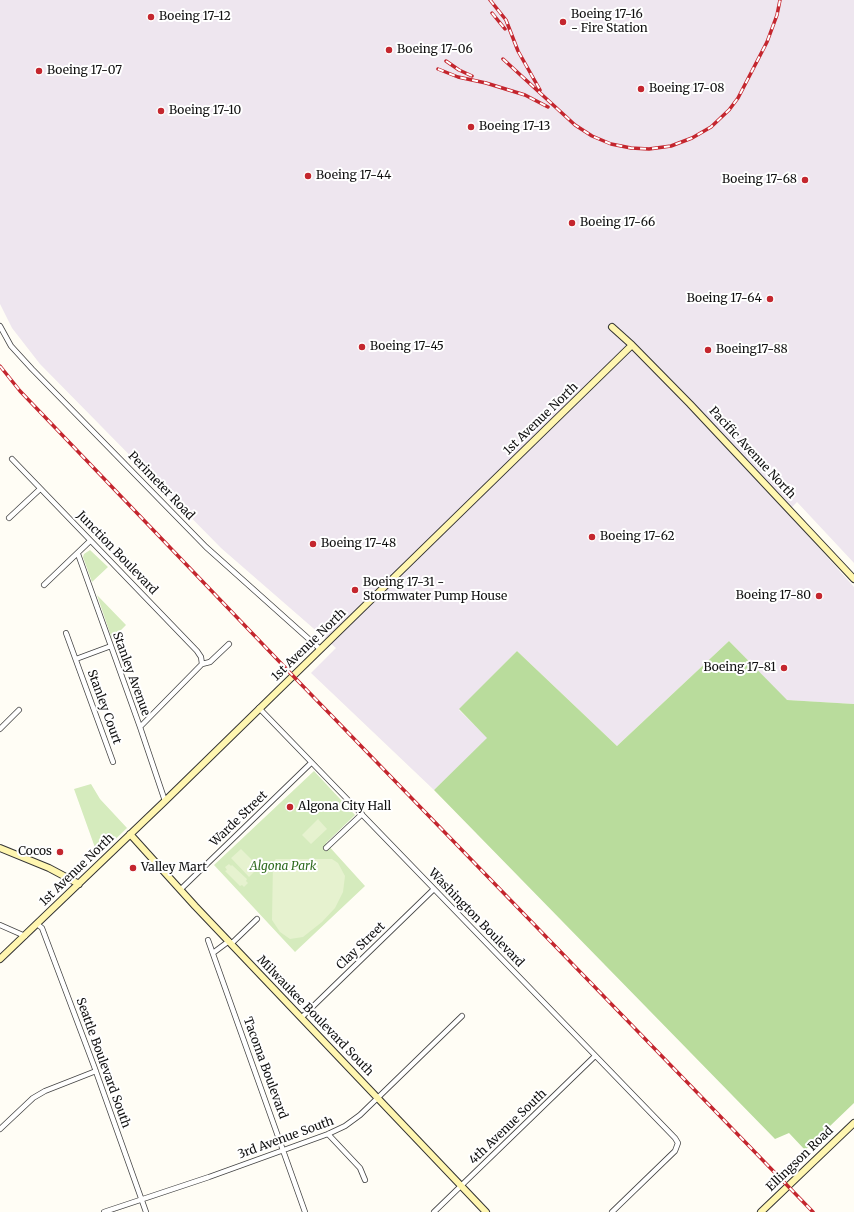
<!DOCTYPE html>
<html>
<head>
<meta charset="utf-8">
<style>
  body { margin:0 }
  canvas { display:block; background:#fffdf5 }
</style>
</head>
<body>
<canvas width="854" height="1212"></canvas>
<script>
const g = document.querySelector('canvas').getContext('2d');
g.lineJoin = 'round';
function fill(path, color) {
  g.fillStyle = color;
  g.fill(path, 'evenodd');
}
function toPath(rows) {
  const path = new Path2D();
  for (const r of rows) {
    path.moveTo(r[0], r[1]);
    for (let i = 2; i < r.length; i += 2) path.lineTo(r[i], r[i + 1]);
  }
  return path;
}
function trace(path, color, width, dash) {
  g.strokeStyle = color;
  g.lineWidth = width;
  g.lineCap = dash ? 'butt' : 'round';
  g.setLineDash(dash || []);
  g.stroke(path);
}
function write(font, color, halo, rows, align = 'center') {
  g.font = font + ' Merriweather,serif';
  g.lineWidth = 4;
  g.setLineDash([]);
  g.textBaseline = 'middle';
  g.strokeStyle = halo;
  g.fillStyle = color;
  for (const [text, x, y, turn = 0] of rows) {
    g.save();
    g.translate(x, y);
    g.rotate((+turn || 0) * Math.PI / 180);
    g.textAlign = isNaN(turn) ? turn : align;
    if (halo) g.strokeText(text, 0, 0);
    g.fillText(text, 0, 0);
    g.restore();
  }
}
const industrial = toPath([
  [0,0,854,0,854,563,797,502,787,512,854,587,854,704,786,700,729,641,617,746,517,651,459,710,488,738,434,790,311,673,336,648,221,548,40,364,12,328,0,304]
]);
const green = toPath([
  [90,550,108,567,92,582,83,557,84,554],
  [97,595,126,625,112,639],
  [314,771,355,815,326,843,365,886,295,952,214,865],
  [91,784,100,799,127,828,98,856,74,789]
]);
const forest = toPath([
  [729,641,787,700,854,704,854,1103,805,1150,789,1133,775,1139,434,790,487,738,459,709,517,651,617,746]
]);
const pitch = toPath([
  [318,819,327,829,311,844,302,835],
  [241,849,259,867,249,877,231,858],
  [276,859,332,859,338,863,345,876,343,892,335,908,322,922,303,937,290,939,280,932,272,920,273,862],
  [229,864,231,866,232,865,247,879,246,881,248,883,244,887,242,885,240,886,225,871,227,870,225,867]
]);
const street = toPath([
  [0,326,11,346,32,369,206,547,320,649],
  [12,459,197,651,201,657,202,664],
  [9,518,40,489],
  [78,554,140,727,165,801],
  [44,585,90,541],
  [66,633,113,762],
  [76,659,111,646],
  [259,708,675,1138,678,1143,675,1151,612,1212],
  [140,727,202,664,210,662,229,644],
  [0,729,19,710],
  [326,848,362,814],
  [181,889,311,763],
  [37,924,42,928,94,1066,146,1212],
  [0,925,25,936],
  [208,940,305,1212],
  [231,944,257,919],
  [213,953,229,941],
  [302,1017,434,889],
  [0,1129,33,1098,45,1091,96,1071],
  [328,1134,360,1168,365,1180],
  [104,1212,209,1177,328,1134,345,1126,360,1115,462,1016],
  [434,1212,595,1056]
]);
const secondary = toPath([
  [612,327,632,345,690,404,854,579],
  [130,834,195,906,486,1212],
  [0,848,49,868,79,884],
  [0,959,165,801,632,345],
  [761,1212,854,1123]
]);
const rail = toPath([
  [490,0,506,20,518,51,540,90],
  [492,13,505,29],
  [503,59,575,125,592,136,611,144,631,148,649,149,671,146,692,138,711,127,729,110,738,98,767,42,777,15,780,0],
  [446,61,459,70,472,76],
  [438,69,458,77,486,83,525,95,548,107],
  [0,366,20,391,297,680,813,1212]
]);
const markers = [
  [151,17,4,"#c4262e"],
  [563,22,4,"#c4262e"],
  [389,50,4,"#c4262e"],
  [39,71,4,"#c4262e"],
  [641,89,4,"#c4262e"],
  [161,111,4,"#c4262e"],
  [471,127,4,"#c4262e"],
  [308,176,4,"#c4262e"],
  [805,180,4,"#c4262e"],
  [572,223,4,"#c4262e"],
  [770,299,4,"#c4262e"],
  [362,347,4,"#c4262e"],
  [708,350,4,"#c4262e"],
  [592,537,4,"#c4262e"],
  [313,544,4,"#c4262e"],
  [355,590,4,"#c4262e"],
  [819,596,4,"#c4262e"],
  [784,668,4,"#c4262e"],
  [290,807,4,"#c4262e"],
  [60,852,4,"#c4262e"],
  [133,868,4,"#c4262e"]
];
const poiNames = [
  ["Boeing 17-16",571,15],
  ["- Fire Station",571,29],
  ["Boeing 17-12",159,17],
  ["Boeing 17-06",397,50],
  ["Boeing 17-07",47,71],
  ["Boeing 17-08",649,89],
  ["Boeing 17-10",169,111],
  ["Boeing 17-13",479,127],
  ["Boeing 17-44",316,176],
  ["Boeing 17-68",797,180,"right"],
  ["Boeing 17-66",580,223],
  ["Boeing 17-64",762,299,"right"],
  ["Boeing 17-45",370,347],
  ["Boeing17-88",716,350],
  ["Boeing 17-62",600,537],
  ["Boeing 17-48",321,544],
  ["Boeing 17-31 -",363,583],
  ["Stormwater Pump House",363,597],
  ["Boeing 17-80",811,596,"right"],
  ["Boeing 17-81",776,668,"right"],
  ["Algona City Hall",298,807],
  ["Cocos",52,852,"right"],
  ["Valley Mart",141,868]
];
const streetNames = [
  ["1st Avenue North",541,419,-44],
  ["Pacific Avenue North",752,453,47],
  ["Perimeter Road",161,486,46],
  ["Junction Boulevard",117,553,46],
  ["1st Avenue North",309,645,-44],
  ["Stanley Avenue",131,674,70],
  ["Stanley Court",104,707,70],
  ["Warde Street",239,819,-44],
  ["1st Avenue North",77,870,-44],
  ["Washington Boulevard",476,918,46],
  ["Clay Street",361,946,-44],
  ["Milwaukee Boulevard South",315,1016,46],
  ["Seattle Boulevard South",103,1063,70],
  ["Tacoma Boulevard",265,1068,70],
  ["4th Avenue South",508,1127,-44],
  ["3rd Avenue South",286,1138,-20],
  ["Ellingson Road",800,1159,-44]
];
const parkNames = [
  ["Algona Park",283,867]
];
fill(industrial, '#eee6ef');
fill(green, '#d5ebbd');
fill(forest, '#b9dc9c');
fill(pitch, '#e6f2cf');
trace(street, '#444', 6);
trace(secondary, '#333', 8);
trace(street, '#fff', 4.5);
trace(secondary, '#fff6b0', 6);
trace(rail, '#c4262e', 3.5);
trace(rail, '#fff', 2, [6]);
for (const [x, y, r, color] of markers) {
  const dot = new Path2D();
  dot.arc(x, y, r, 0, 2 * Math.PI);
  g.fillStyle = color;
  g.fill(dot);
  trace(dot, '#fff', 1.5);
}
write('12px', '#111', '#fff', poiNames, 'left');
write('12px', '#111', '#fff', streetNames);
write('italic 12px', '#2f6b1f', '#fff', parkNames);
</script>
</body>
</html>
